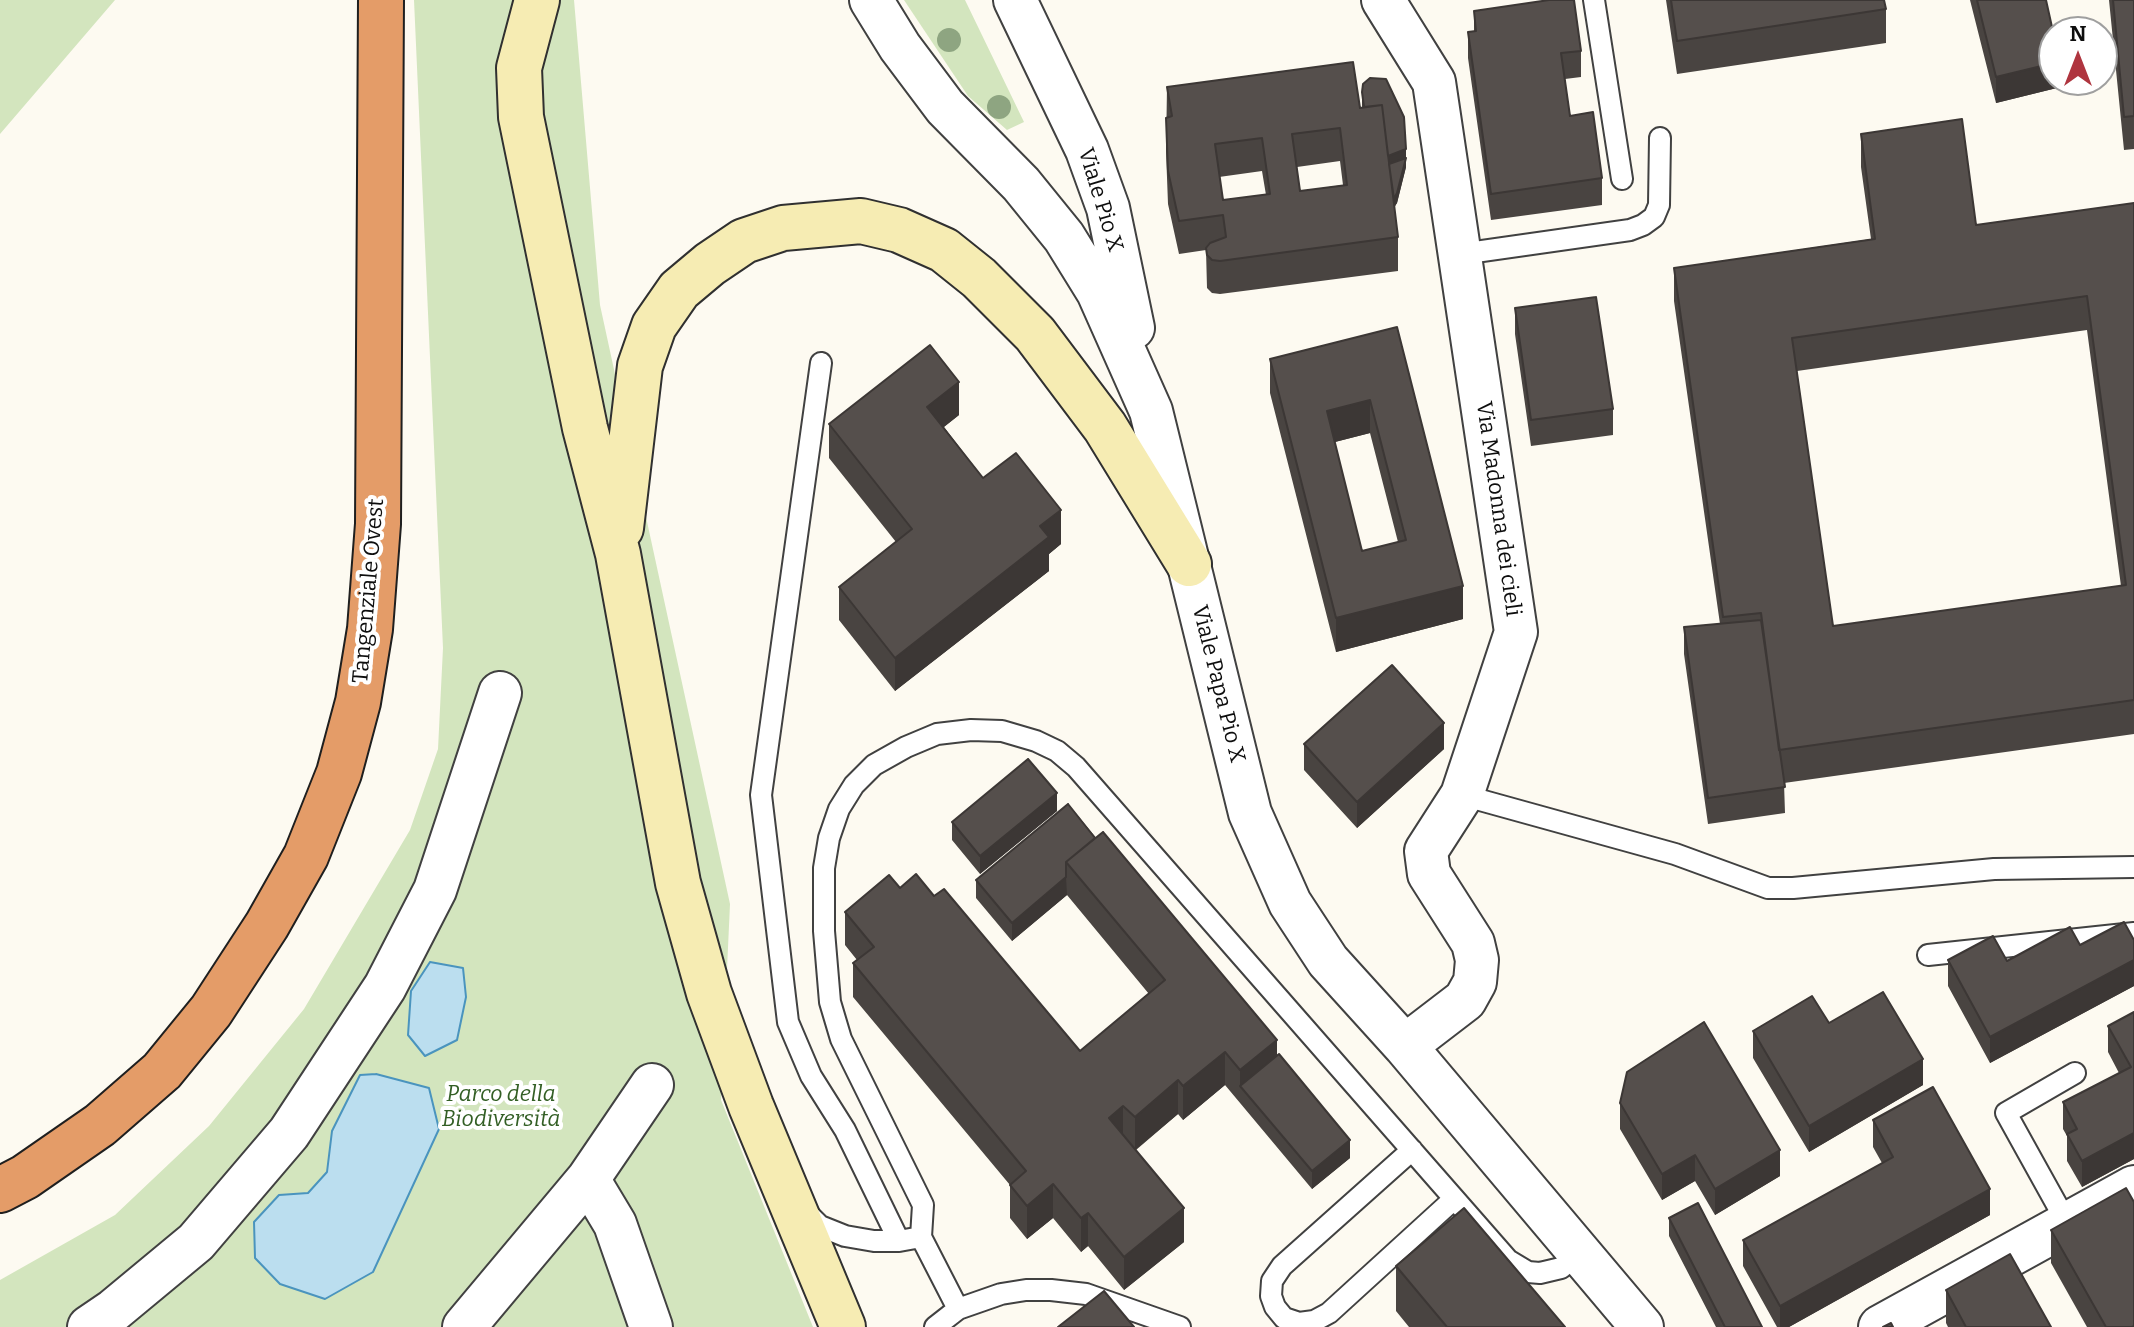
<!DOCTYPE html>
<html>
<head>
<meta charset="utf-8">
<style>
  body { margin:0 }
  #map { position:relative; width:2134px; height:1327px; overflow:hidden; background:#fdfaf1; font-family:Bitter,serif }
  canvas { display:block }
  .north { position:absolute; left:2038px; top:16px; width:80px; height:80px; box-sizing:border-box; background:#fff; border:2px solid #9f9f9f; border-radius:50%; rotate:0deg; font-size:22px; font-weight:700; line-height:32px; text-align:center; color:#0e0e0e }
  .north::after { content:''; display:block; margin:auto; width:28px; height:36px; background:#af353f; clip-path:polygon(50% 0,100% 100%,50% 72%,0 100%) }
</style>
</head>
<body>
<div id="map">
<canvas width="2134" height="1327"></canvas>
<div class="north">N</div>
</div>
<script>
const g = document.querySelector('canvas').getContext('2d');
g.lineJoin = 'round';
function fill(path, color) {
  g.fillStyle = color;
  g.fill(path, 'evenodd');
}
function toPath(rows) {
  const path = new Path2D();
  for (const r of rows) {
    path.moveTo(r[0], r[1]);
    for (let i = 2; i < r.length; i += 2) path.lineTo(r[i], r[i + 1]);
  }
  return path;
}
function trace(path, color, width, dash) {
  g.strokeStyle = color;
  g.lineWidth = width;
  g.lineCap = dash ? 'butt' : 'round';
  g.setLineDash(dash || []);
  g.stroke(path);
}
function write(font, color, halo, rows, align = 'center') {
  g.font = font + ' Bitter,serif';
  g.lineWidth = 8;
  g.setLineDash([]);
  g.textBaseline = 'middle';
  g.strokeStyle = halo;
  g.fillStyle = color;
  for (const [text, x, y, turn = 0] of rows) {
    g.save();
    g.translate(x, y);
    g.rotate((+turn || 0) * Math.PI / 180);
    g.textAlign = isNaN(turn) ? turn : align;
    if (halo) g.strokeText(text, 0, 0);
    g.fillText(text, 0, 0);
    g.restore();
  }
}
const green = toPath([
  [0,0,115,0,0,134],
  [414,0,574,0,600,305,730,904,721,1100,813,1327,0,1327,0,1280,115,1215,209,1126,304,1009,410,830,438,749,443,648],
  [904,0,965,0,1024,122,1007,130,968,96]
]);
const water = toPath([
  [430,962,463,968,466,997,457,1040,425,1056,408,1035,411,991,430,962],
  [376,1074,429,1088,439,1129,373,1272,325,1299,280,1284,255,1258,254,1222,279,1195,308,1193,327,1172,332,1131,360,1075,376,1074]
]);
const lane = toPath([
  [1594,0,1622,179],
  [1461,254,1630,230,1643,225,1654,217,1659,205,1660,138],
  [821,363,761,795,788,1022,811,1076,845,1130,899,1241,921,1237,958,1309,935,1327],
  [1462,795,1675,854,1768,888,1793,888,1994,869,2134,867],
  [1928,955,2134,933],
  [1412,1150,1282,1266,1272,1281,1271,1296,1275,1307,1284,1318,1299,1323,1314,1321,1329,1313,1454,1199],
  [807,1213,820,1226,845,1236,874,1241,899,1241],
  [2067,1223,2006,1113,2075,1073],
  [921,1237,923,1205,841,1039,830,1002,824,931,824,868,829,838,839,809,854,785,874,765,906,747,937,734,971,730,1002,731,1036,741,1057,751,1076,767,1508,1260,1528,1272,1540,1273,1561,1268,1579,1253],
  [958,1309,1001,1294,1026,1290,1051,1290,1086,1294,1180,1327]
]);
const street = toPath([
  [871,0,900,47,945,107,1021,184,1064,237,1098,292,1151,411,1250,813,1290,903,1328,961,1405,1046,1642,1327],
  [1015,0,1087,150,1108,208,1133,328],
  [1383,0,1434,82,1516,632,1462,795,1426,851,1429,874,1473,943,1477,960,1475,982,1465,1000,1405,1046],
  [588,1179,615,1224,651,1327],
  [89,1327,114,1310,196,1242,289,1133,385,987,435,890,500,693],
  [464,1327,588,1179,652,1085],
  [1880,1327,2134,1187]
]);
const secondary = toPath([
  [537,0,519,68,521,117,585,428,618,554,678,883,709,993,751,1106,843,1327],
  [621,528,640,366,654,326,679,290,710,264,744,241,783,228,861,221,899,230,944,250,979,278,1035,334,1105,427,1189,564]
]);
const highway = toPath([
  [0,1190,25,1177,100,1125,162,1071,211,1011,267,925,306,856,339,773,358,702,370,629,378,524,381,0]
]);
const trees = [
  [949,40],
  [999,107]
];
const wall = toPath([
  [1666,0,1884,0,1886,9,1886,43,1677,74],
  [1970,0,2046,0,2052,27,2073,80,2073,84,1996,103],
  [2109,0,2134,0,2134,149,2124,150],
  [1474,11,1581,51,1581,77,1565,79,1570,116,1602,178,1602,205,1491,220,1468,58,1468,32,1474,31],
  [1167,87,1360,108,1362,107,1362,92,1406,149,1406,167,1397,203,1394,207,1398,237,1398,271,1220,294,1212,293,1207,288,1206,250,1179,254,1168,204,1166,151],
  [1340,161,1343,185,1300,191,1297,167],
  [1262,171,1266,195,1223,200,1219,177],
  [1861,134,1976,225,2134,203,2134,734,1784,783,1785,813,1708,824,1684,654,1684,627,1720,624,1674,301,1674,268,1871,239,1861,167],
  [2087,330,2121,586,1833,626,1797,371],
  [1515,308,1613,409,1613,435,1531,446,1515,334],
  [1397,327,1463,619,1336,652,1270,393,1270,359],
  [1370,433,1398,542,1362,551,1335,442],
  [959,415,944,427,983,478,1061,544,1049,554,1049,571,895,691,839,620,839,587,896,542,829,458,829,424],
  [1304,744,1444,749,1357,828,1304,770],
  [1068,804,1277,1055,1350,1158,1312,1189,1225,1085,1183,1120,1178,1114,1136,1150,1184,1242,1124,1290,1088,1246,1081,1252,1053,1218,1027,1239,1010,1218,1010,1185,853,997,853,963,857,960,845,945,845,912,900,888,934,896,1080,1051,1149,994,1067,895,1012,941,976,898,976,880],
  [1057,811,980,874,952,840,952,822],
  [2134,940,2134,986,1990,1063,1948,986,1948,960,2007,961,2080,945],
  [2134,1012,2134,1159,2082,1187,2067,1161,2067,1136,2063,1129,2063,1102,2119,1073,2108,1052,2108,1026],
  [1829,1023,1923,1085,1809,1152,1753,1058,1753,1031],
  [1620,1103,1780,1176,1715,1215,1695,1181,1662,1200,1620,1129],
  [1873,1120,1990,1215,1789,1327,1777,1327,1743,1266,1743,1240,1882,1163,1873,1147],
  [1669,1218,1762,1327,1716,1327,1669,1236],
  [2051,1230,2134,1327,2087,1327,2051,1263],
  [1396,1266,1565,1327,1409,1327,1396,1311],
  [1946,1290,2051,1327,1948,1327,1946,1323]
]);
const shadedWall = toPath([
  [2054,63,2054,80,2073,80,2073,84,1996,103,1996,77],
  [1406,149,1406,167,1397,203,1391,213,1386,157],
  [959,382,959,415,927,440,927,407],
  [1370,400,1370,433,1327,444,1327,411],
  [1061,510,1061,544,1049,554,1049,571,895,691,895,658,1040,526],
  [1463,586,1463,619,1336,652,1336,618],
  [1444,723,1444,749,1357,828,1357,802],
  [1057,793,1057,811,980,874,980,856],
  [1066,877,1067,895,1012,941,1012,923],
  [2134,960,2134,986,1990,1063,1990,1037],
  [1277,1040,1277,1074,1240,1086,1240,1070],
  [1225,1052,1225,1085,1183,1120,1183,1086],
  [1923,1059,1923,1085,1809,1152,1809,1126],
  [1178,1080,1178,1114,1135,1150,1135,1117],
  [1123,1106,1123,1139,1109,1118],
  [2134,1133,2134,1159,2082,1187,2082,1161],
  [1350,1140,1350,1158,1312,1189,1312,1171],
  [1780,1150,1780,1176,1715,1215,1715,1189],
  [1695,1155,1695,1181,1662,1200,1662,1174],
  [1053,1184,1053,1218,1027,1239,1027,1206],
  [1990,1189,1990,1215,1789,1327,1780,1327,1780,1306],
  [1184,1208,1184,1242,1124,1290,1124,1257],
  [1088,1213,1088,1246,1081,1252,1081,1218]
]);
const building = toPath([
  [1549,0,1574,0,1581,51,1561,53,1570,116,1593,112,1602,178,1491,194,1468,32,1476,31,1474,11,1549,0],
  [1671,0,1884,0,1886,9,1677,41,1671,0],
  [1977,0,2046,0,2052,27,2064,24,2066,32,2054,32,2054,63,1996,77,1977,0],
  [2113,0,2134,0,2134,116,2124,117,2113,0],
  [1353,62,1360,108,1382,105,1398,237,1220,261,1212,260,1207,255,1206,248,1210,243,1226,237,1223,215,1179,221,1168,171,1166,118,1172,116,1167,87,1353,62],
  [1340,128,1347,185,1300,191,1292,134,1340,128],
  [1262,138,1270,194,1223,200,1215,144,1262,138],
  [1370,78,1386,79,1404,117,1406,149,1388,156,1382,105,1364,107,1362,92,1363,84,1370,78],
  [1962,119,1976,225,2134,203,2134,700,1779,750,1761,613,1723,617,1674,268,1875,239,1861,134,1962,119],
  [2087,296,2126,585,1833,626,1792,338,2087,296],
  [1406,158,1397,193,1394,199,1389,164,1406,158],
  [1596,297,1613,409,1531,420,1515,308,1596,297],
  [1397,327,1463,586,1336,618,1270,359,1397,327],
  [1370,400,1406,540,1362,551,1327,411,1370,400],
  [930,345,959,382,927,407,983,478,1016,453,1061,510,1040,526,1049,537,895,658,839,587,912,529,829,424,930,345],
  [1761,620,1785,787,1708,798,1684,627,1761,620],
  [1392,665,1444,723,1357,802,1304,744,1392,665],
  [1028,759,1057,793,980,856,952,822,1028,759],
  [1068,804,1095,838,1066,862,1066,877,1012,923,976,880,1068,804],
  [1103,832,1277,1040,1240,1070,1225,1052,1183,1086,1178,1080,1135,1117,1123,1106,1109,1118,1184,1208,1124,1257,1088,1213,1081,1218,1053,1184,1027,1206,1010,1185,1026,1171,853,963,874,947,845,912,889,875,900,888,916,874,934,896,944,889,1080,1051,1165,980,1066,862,1103,832],
  [2124,922,2134,940,2134,960,1990,1037,1948,960,1993,936,2007,961,2070,927,2080,945,2124,922],
  [1883,992,1923,1059,1809,1126,1753,1031,1812,996,1829,1023,1883,992],
  [2134,1012,2134,1133,2082,1161,2067,1134,2077,1129,2063,1102,2131,1067,2108,1026,2134,1012],
  [1704,1022,1780,1150,1715,1189,1695,1155,1662,1174,1620,1103,1627,1072,1704,1022],
  [1279,1054,1350,1140,1312,1171,1240,1086,1279,1054],
  [1933,1087,1990,1189,1780,1306,1743,1240,1893,1157,1873,1120,1933,1087],
  [2126,1188,2134,1202,2134,1326,2132,1327,2106,1327,2051,1230,2126,1188],
  [1698,1203,1762,1327,1725,1327,1669,1218,1698,1203],
  [1464,1208,1565,1327,1447,1327,1396,1266,1464,1208],
  [2010,1254,2051,1327,1966,1327,1946,1290,2010,1254],
  [1104,1291,1134,1327,1058,1327,1104,1291],
  [1891,1323,1893,1327,1883,1327,1891,1323]
]);
const streetNames = [
  ["Viale Pio X",1100,200,73],
  ["Via Madonna dei cieli",1498,509,82],
  ["Tangenziale Ovest",369,591,-85],
  ["Viale Papa Pio X",1218,684,76]
];
const parkNames = [
  ["Parco della",501,1095],
  ["Biodiversità",501,1120]
];
fill(green, '#d3e5be');
fill(water, '#bbdeef');
trace(water, '#4a94be', 2);
trace(lane, '#414141', 24);
trace(street, '#414141', 46);
trace(secondary, '#303030', 48);
trace(highway, '#1f1f1f', 48);
trace(lane, '#fff', 20);
trace(street, '#fff', 42);
trace(secondary, '#f6ecb3', 44);
trace(highway, '#e49c68', 44);
g.fillStyle = '#8ea581';
for (const [x, y] of trees) {
  g.beginPath();
  g.arc(x, y, 12, 0, 2 * Math.PI);
  g.fill();
}
fill(wall, '#494441');
fill(shadedWall, '#3c3735');
fill(building, '#554f4c');
trace(building, '#3c3735', 2);
write('22px', '#0e0e0e', '#fff', streetNames);
write('italic 22px', '#335f25', '#fff', parkNames);
</script>
</body>
</html>
